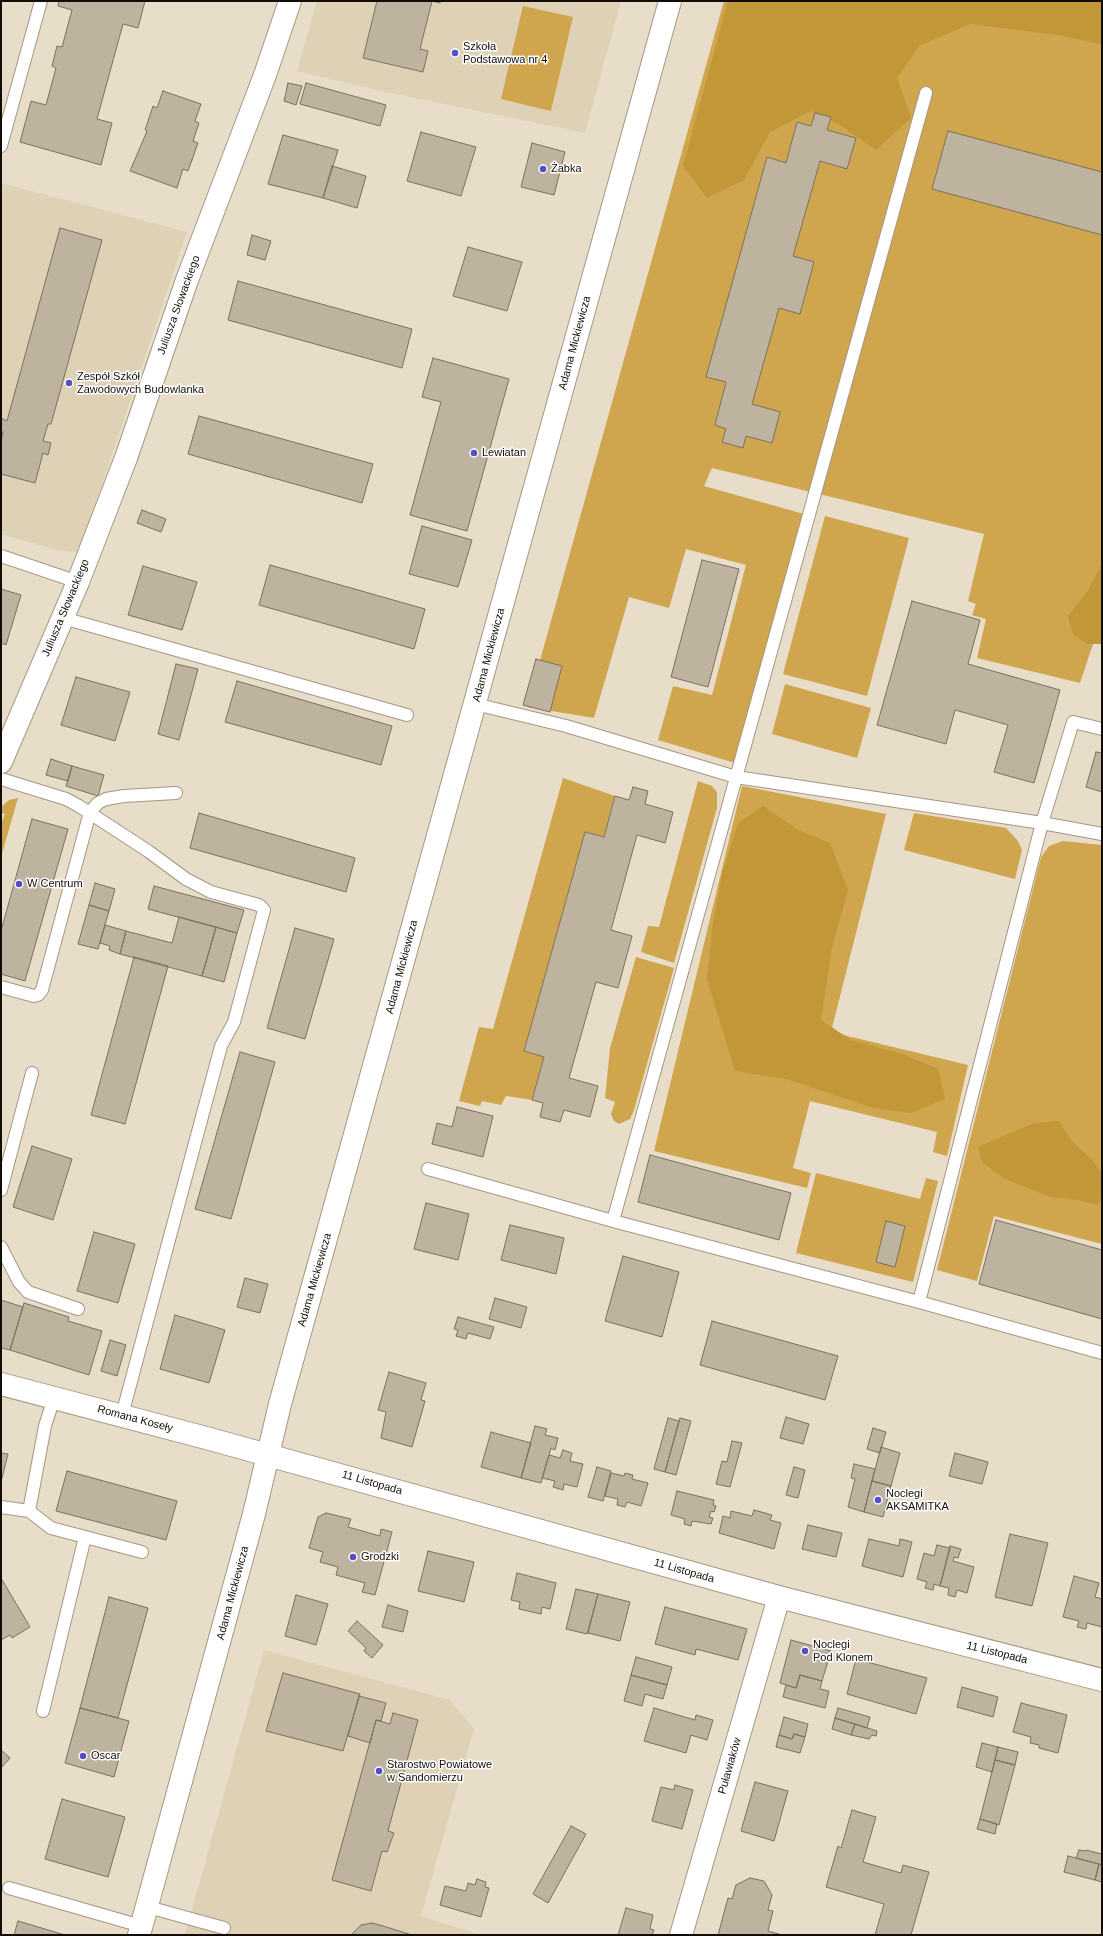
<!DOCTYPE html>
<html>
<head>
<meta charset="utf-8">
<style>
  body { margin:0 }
  #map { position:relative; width:1103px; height:1936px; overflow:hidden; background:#e8ddc8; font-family:Arial,sans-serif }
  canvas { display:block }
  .frame { position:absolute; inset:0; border:2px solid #110d06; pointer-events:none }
</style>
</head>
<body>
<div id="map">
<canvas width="1103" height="1936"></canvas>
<div class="frame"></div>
</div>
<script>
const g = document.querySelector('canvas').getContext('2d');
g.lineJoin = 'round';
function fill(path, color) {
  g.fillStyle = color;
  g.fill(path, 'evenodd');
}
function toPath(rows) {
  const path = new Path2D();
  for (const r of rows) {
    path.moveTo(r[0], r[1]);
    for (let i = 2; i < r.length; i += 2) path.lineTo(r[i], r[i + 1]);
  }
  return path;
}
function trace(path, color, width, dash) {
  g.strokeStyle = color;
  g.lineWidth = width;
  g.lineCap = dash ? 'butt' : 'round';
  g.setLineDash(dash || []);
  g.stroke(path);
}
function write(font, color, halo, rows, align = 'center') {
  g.font = font + ' Arial,sans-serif';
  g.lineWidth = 3;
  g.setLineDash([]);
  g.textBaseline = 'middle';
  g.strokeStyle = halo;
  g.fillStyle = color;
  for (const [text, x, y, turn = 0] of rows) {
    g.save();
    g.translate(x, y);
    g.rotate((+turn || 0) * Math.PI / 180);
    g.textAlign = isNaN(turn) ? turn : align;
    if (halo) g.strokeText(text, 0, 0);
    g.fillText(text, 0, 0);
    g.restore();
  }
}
const built = toPath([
  [317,1,621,1,585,133,381,91,297,71],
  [1,183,187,232,79,553,57,550,1,534],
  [264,1650,450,1700,474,1729,421,1916,480,1935,185,1935]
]);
const green = toPath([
  [724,1,1102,1,1102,617,1080,683,977,658,986,619,972,615,976,604,968,601,984,534,712,468,704,486,804,514,735,763,658,740,673,686,712,695,746,565,686,549,669,608,629,597,594,718,527,707],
  [523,6,573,17,551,111,501,99],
  [825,516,909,538,867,696,783,674],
  [785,684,871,708,857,758,772,734],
  [563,778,615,796,604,837,585,832,524,1051,544,1057,532,1100,506,1096,501,1105,482,1101,480,1106,459,1101,479,1027,493,1029],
  [698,781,712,786,717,792,717,808,674,963,641,952,648,926,659,927],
  [742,786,886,814,831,1032,968,1065,947,1156,933,1152,937,1132,810,1101,793,1168,811,1173,807,1188,654,1151],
  [18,798,1,857,1,824,5,814,1,813,1,807,9,800],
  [914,813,1006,828,1018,841,1022,850,1015,879,904,850],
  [1063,841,1102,845,1102,1244,994,1216,977,1281,937,1270,1041,857,1049,846],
  [636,957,674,968,634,1110,630,1119,619,1124,614,1121,611,1114,615,1102,605,1098,610,1048],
  [816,1173,920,1199,926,1178,938,1181,913,1282,796,1253]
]);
const forest = toPath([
  [728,1,1102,1,1102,45,1065,36,970,24,919,46,897,78,911,118,876,150,840,125,811,111,770,132,744,180,707,198,683,166],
  [1102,563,1102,644,1087,644,1073,634,1068,616,1087,592],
  [763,806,798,830,830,843,848,890,832,947,821,1020,851,1040,903,1054,938,1069,945,1099,911,1113,873,1108,786,1079,735,1071,707,980,713,922,723,870,738,823],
  [1059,1121,1071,1140,1093,1161,1102,1174,1102,1198,1097,1205,1078,1200,1050,1197,1003,1178,982,1162,978,1147,1034,1123]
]);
const building = toPath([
  [59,1,145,1,138,28,123,24,97,119,112,123,101,165,20,142,31,101,46,105,56,68,52,66,57,46,62,47,72,10,58,6,59,1],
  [377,1,441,1,440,3,432,1,420,49,428,51,423,72,363,58,377,1],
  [288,83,302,86,296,105,284,101,288,83],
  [306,83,386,105,380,126,300,104,306,83],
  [163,91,201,104,195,121,199,123,193,141,198,143,188,171,183,169,177,188,130,171,147,131,145,130,153,106,157,108,163,91],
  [815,113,831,117,827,130,856,138,847,169,820,161,793,256,814,262,800,314,779,308,752,404,780,412,772,443,746,436,743,448,722,442,726,429,715,425,726,382,706,377,767,157,786,163,797,122,811,126,815,113],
  [948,131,1102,172,1102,235,932,189,948,131],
  [421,132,476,147,461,196,407,181,421,132],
  [283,135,338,150,323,198,268,184,283,135],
  [532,143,565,152,554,195,521,187,532,143],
  [332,166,366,176,357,208,323,198,332,166],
  [60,228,102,240,51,424,48,424,43,441,51,443,48,455,43,453,35,483,1,474,1,440,3,432,1,431,1,418,7,421,60,228],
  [252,235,271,241,265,260,247,255,252,235],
  [468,247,522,262,507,311,453,296,468,247],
  [238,281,412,329,402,368,228,320,238,281],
  [433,358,509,379,467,531,410,515,441,402,422,397,433,358],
  [199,416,373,464,362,503,188,454,199,416],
  [142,510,166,519,161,532,137,523,142,510],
  [422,526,472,540,458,587,409,574,422,526],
  [702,560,739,569,708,687,671,677,702,560],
  [270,565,425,609,414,649,259,605,270,565],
  [143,566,197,582,182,630,128,615,143,566],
  [1,589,21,595,6,645,1,643,1,589],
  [912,601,980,620,968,664,1060,690,1034,783,994,772,1008,725,955,710,946,744,877,725,912,601],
  [536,659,562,666,550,712,523,705,536,659],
  [176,664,198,669,179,740,158,734,176,664],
  [76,677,130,692,115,741,61,725,76,677],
  [237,681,392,726,381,765,225,722,237,681],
  [1096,752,1102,753,1102,792,1086,787,1096,752],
  [51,759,72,766,68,781,46,775,51,759],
  [72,766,104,775,98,796,66,786,72,766],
  [633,787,648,791,645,804,673,812,665,843,637,835,611,930,632,936,618,988,596,982,569,1078,598,1086,590,1117,564,1110,560,1122,540,1117,543,1103,532,1100,544,1057,524,1051,585,832,604,837,615,796,629,800,633,787],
  [199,813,355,858,346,892,190,848,199,813],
  [32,819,68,829,25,981,1,974,1,931,32,819],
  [95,883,115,889,109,911,89,905,95,883],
  [154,886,244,910,237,933,148,909,154,886],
  [89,905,109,911,98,949,78,944,89,905],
  [179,917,216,927,202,976,120,954,126,931,172,943,179,917],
  [105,925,126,931,120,954,109,950,110,946,100,943,105,925],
  [216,927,237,933,224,982,202,976,216,927],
  [295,928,334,939,305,1039,267,1028,295,928],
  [134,957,168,966,125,1124,91,1115,134,957],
  [240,1052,275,1062,231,1219,195,1209,240,1052],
  [457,1107,493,1116,483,1157,432,1144,437,1123,452,1127,457,1107],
  [32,1146,72,1159,53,1220,13,1207,32,1146],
  [650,1155,791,1193,779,1240,638,1202,650,1155],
  [426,1203,469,1214,458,1260,414,1249,426,1203],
  [996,1220,1102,1250,1102,1319,979,1284,996,1220],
  [886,1221,905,1226,895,1267,876,1262,886,1221],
  [510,1225,564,1238,556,1274,501,1260,510,1225],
  [94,1232,135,1244,118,1303,77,1291,94,1232],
  [623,1256,679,1272,662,1337,605,1321,623,1256],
  [245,1278,268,1284,260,1313,237,1307,245,1278],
  [495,1298,527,1307,521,1328,489,1319,495,1298],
  [1,1300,23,1307,10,1350,1,1348,1,1300],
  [24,1303,69,1317,68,1321,102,1331,89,1375,10,1350,24,1303],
  [175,1315,225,1330,209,1383,160,1369,175,1315],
  [458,1317,494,1327,490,1339,468,1333,466,1339,456,1336,458,1330,454,1329,458,1317],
  [712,1321,838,1356,825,1400,700,1365,712,1321],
  [110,1340,126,1345,117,1376,101,1371,110,1340],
  [389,1372,426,1383,421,1400,425,1401,412,1447,381,1438,386,1412,378,1410,389,1372],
  [786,1417,809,1424,803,1444,780,1438,786,1417],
  [668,1418,679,1421,665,1472,654,1469,668,1418],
  [680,1418,691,1421,676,1475,665,1472,680,1418],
  [535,1426,547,1429,545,1435,558,1438,555,1450,551,1448,541,1483,521,1478,535,1426],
  [873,1428,886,1432,880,1453,867,1449,873,1428],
  [491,1432,531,1443,521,1478,481,1467,491,1432],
  [732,1441,742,1443,730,1487,716,1484,722,1461,727,1462,732,1441],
  [881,1447,900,1453,891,1486,872,1481,881,1447],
  [563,1450,572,1453,570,1461,583,1464,577,1487,564,1484,563,1490,553,1487,555,1481,542,1478,549,1455,560,1458,563,1450],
  [1,1453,8,1454,1,1482,1,1453],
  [955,1453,988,1462,982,1484,949,1476,955,1453],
  [854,1464,875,1469,864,1512,848,1507,855,1479,851,1478,854,1464],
  [597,1467,611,1471,603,1501,588,1497,597,1467],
  [794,1467,805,1470,798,1498,786,1495,794,1467],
  [67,1471,177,1501,166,1540,56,1511,67,1471],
  [611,1473,624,1476,625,1473,633,1475,632,1479,648,1483,641,1506,627,1502,625,1507,617,1505,618,1499,605,1496,611,1473],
  [872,1481,891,1486,883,1517,864,1512,872,1481],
  [677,1491,714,1500,713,1505,716,1506,714,1512,711,1511,709,1517,713,1518,711,1524,692,1521,691,1526,684,1524,685,1519,671,1515,677,1491],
  [754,1510,772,1515,770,1520,781,1523,774,1549,719,1533,723,1516,730,1518,731,1511,752,1516,754,1510],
  [326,1513,351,1519,348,1527,380,1536,381,1529,392,1532,375,1595,362,1592,365,1583,336,1575,338,1567,320,1562,323,1552,309,1548,318,1517,326,1513],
  [808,1525,842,1533,836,1557,802,1549,808,1525],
  [1010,1534,1048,1543,1032,1606,995,1597,1010,1534],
  [869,1539,899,1546,900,1539,912,1542,903,1577,862,1566,869,1539],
  [937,1545,950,1548,940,1586,934,1584,933,1590,925,1588,927,1582,917,1579,924,1553,934,1556,937,1545],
  [950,1546,961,1549,958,1558,954,1557,953,1561,974,1567,967,1593,957,1590,955,1597,948,1595,949,1588,940,1586,950,1546],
  [428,1551,474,1562,464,1602,418,1591,428,1551],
  [517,1573,556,1583,550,1609,542,1607,541,1614,519,1609,520,1602,511,1600,517,1573],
  [1074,1576,1099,1583,1095,1597,1102,1599,1102,1627,1087,1623,1086,1629,1077,1627,1079,1621,1063,1617,1074,1576],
  [1,1578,30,1627,12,1638,10,1635,1,1640,1,1578],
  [576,1589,598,1594,587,1634,566,1629,576,1589],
  [598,1594,630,1602,620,1641,588,1633,598,1594],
  [296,1595,328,1604,316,1645,285,1636,296,1595],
  [109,1597,148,1608,118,1718,80,1708,109,1597],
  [388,1605,408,1611,403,1632,382,1627,388,1605],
  [665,1607,747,1629,738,1660,696,1649,695,1655,655,1644,665,1607],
  [357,1621,383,1645,372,1658,364,1651,366,1648,348,1631,357,1621],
  [791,1640,831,1651,822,1681,800,1675,796,1688,780,1683,791,1640],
  [636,1657,672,1667,667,1685,631,1675,636,1657],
  [856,1659,927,1678,916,1714,847,1694,856,1659],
  [283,1673,360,1694,343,1751,266,1731,283,1673],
  [631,1675,667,1685,663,1699,645,1694,642,1706,624,1701,631,1675],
  [800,1675,822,1681,820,1689,829,1691,825,1708,783,1697,786,1685,796,1688,800,1675],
  [962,1687,998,1697,993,1717,957,1707,962,1687],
  [359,1696,386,1703,381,1721,376,1720,370,1743,348,1736,359,1696],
  [1021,1703,1067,1715,1058,1753,1039,1748,1039,1745,1030,1743,1031,1737,1013,1732,1021,1703],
  [80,1708,129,1721,114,1777,65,1763,80,1708],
  [654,1708,695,1720,696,1715,713,1720,707,1740,691,1735,686,1753,644,1741,654,1708],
  [838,1708,870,1717,867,1728,835,1718,838,1708],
  [393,1713,418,1720,388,1831,394,1833,387,1852,382,1851,371,1891,332,1880,376,1720,390,1724,393,1713],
  [784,1717,808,1724,805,1737,794,1734,792,1739,779,1735,784,1717],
  [835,1718,855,1724,851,1735,832,1729,835,1718],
  [855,1724,877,1731,876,1736,872,1735,869,1739,851,1735,855,1724],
  [794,1734,805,1737,800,1753,776,1747,779,1735,792,1739,794,1734],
  [982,1743,998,1747,992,1772,976,1767,982,1743],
  [998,1747,1018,1752,1015,1765,995,1760,998,1747],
  [1,1750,10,1758,1,1768,1,1750],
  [995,1760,1015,1765,999,1825,980,1819,995,1760],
  [755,1782,788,1791,774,1841,741,1831,755,1782],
  [675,1785,693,1790,682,1829,652,1821,661,1787,674,1790,675,1785],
  [62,1799,125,1817,108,1877,45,1859,62,1799],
  [852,1810,876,1817,863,1862,901,1873,903,1865,929,1872,911,1935,875,1935,884,1904,826,1887,838,1846,841,1848,852,1810],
  [980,1819,997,1824,995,1834,977,1829,980,1819],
  [571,1826,586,1834,548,1903,533,1894,571,1826],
  [1079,1850,1085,1851,1086,1850,1102,1854,1102,1865,1076,1858,1079,1850],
  [1068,1856,1099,1864,1095,1880,1064,1872,1068,1856],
  [1099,1864,1102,1865,1102,1882,1095,1880,1099,1864],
  [750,1878,764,1881,772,1895,768,1910,773,1911,768,1931,782,1935,718,1935,728,1898,732,1899,736,1885,750,1878],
  [477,1879,486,1882,485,1887,489,1888,481,1917,440,1905,445,1886,466,1891,468,1883,475,1885,477,1879],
  [626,1908,653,1915,650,1929,654,1930,652,1935,618,1935,626,1908],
  [18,1921,65,1935,14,1935,18,1921],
  [372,1923,383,1926,412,1935,351,1935,361,1925,372,1923]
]);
const service = toPath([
  [1,146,41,1],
  [1,556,78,582],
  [63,618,407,715],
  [475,704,566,726,736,777,1042,823,1102,834],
  [1,779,66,799,79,806,148,851,186,879,211,892,259,905,264,910,234,1022,221,1046,122,1415],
  [1,987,34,996,38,995,42,990,90,812,98,803,106,799,124,796,176,793],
  [428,1169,613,1221,919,1302,1102,1353],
  [1,1190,32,1073],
  [613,1221,926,93],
  [1,1247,19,1282,28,1292,78,1309],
  [919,1302,1042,823,1073,722,1102,729],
  [1,1507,29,1511,51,1528,142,1552],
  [29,1511,45,1426,54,1398],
  [43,1711,85,1537],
  [9,1888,141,1926],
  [148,1907,224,1928]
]);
const minor = toPath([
  [1,762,78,582,126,458,187,280,265,75,290,1],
  [681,1935,779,1597]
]);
const tertiary = toPath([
  [1,1384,210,1439,779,1597,1102,1680],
  [139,1935,254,1514,280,1404,670,1]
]);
const markers = [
  [455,53,4,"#544fc6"],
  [543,169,4,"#544fc6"],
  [69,383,4,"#544fc6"],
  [474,453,4,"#544fc6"],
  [19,884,4,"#544fc6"],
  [878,1500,4,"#544fc6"],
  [353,1557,4,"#544fc6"],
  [805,1651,4,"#544fc6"],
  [83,1756,4,"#544fc6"],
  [379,1771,4,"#544fc6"]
];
const poiNames = [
  ["Szkoła",463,47],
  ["Podstawowa nr 4",463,60],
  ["Żabka",551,169],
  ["Zespół Szkół",77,377],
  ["Zawodowych Budowlanka",77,390],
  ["Lewiatan",482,453],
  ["W Centrum",27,884],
  ["Noclegi",886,1494],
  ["AKSAMITKA",886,1507],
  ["Grodzki",361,1557],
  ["Noclegi",813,1645],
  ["Pod Klonem",813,1658],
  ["Oscar",91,1756],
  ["Starostwo Powiatowe",387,1765],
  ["w Sandomierzu",387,1778]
];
const streetNames = [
  ["Juliusza Słowackiego",179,305,-70],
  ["Adama Mickiewicza",575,343,-75],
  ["Juliusza Słowackiego",66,608,-67],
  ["Adama Mickiewicza",489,655,-75],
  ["Adama Mickiewicza",402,967,-75],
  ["Adama Mickiewicza",315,1280,-74],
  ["Romana Koseły",135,1419,15],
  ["11 Listopada",372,1483,16],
  ["11 Listopada",684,1571,16],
  ["Adama Mickiewicza",233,1593,-75],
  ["11 Listopada",997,1653,14],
  ["Puławiaków",730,1766,-74]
];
fill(built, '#dfd1b5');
fill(green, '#cfa54e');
fill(forest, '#c29737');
fill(building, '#bdb39f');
trace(building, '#7a715e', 1);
trace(service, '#a29884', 14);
trace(minor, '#a29884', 24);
trace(tertiary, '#a29884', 24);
trace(service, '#fff', 12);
trace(minor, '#fff', 22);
trace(tertiary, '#fff', 22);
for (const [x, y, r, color] of markers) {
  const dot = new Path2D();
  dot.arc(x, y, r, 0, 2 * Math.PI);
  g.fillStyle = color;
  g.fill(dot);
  trace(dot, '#fff', 1.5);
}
write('11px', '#110d06', '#fff', poiNames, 'left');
write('11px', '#110d06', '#fff', streetNames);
</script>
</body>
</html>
